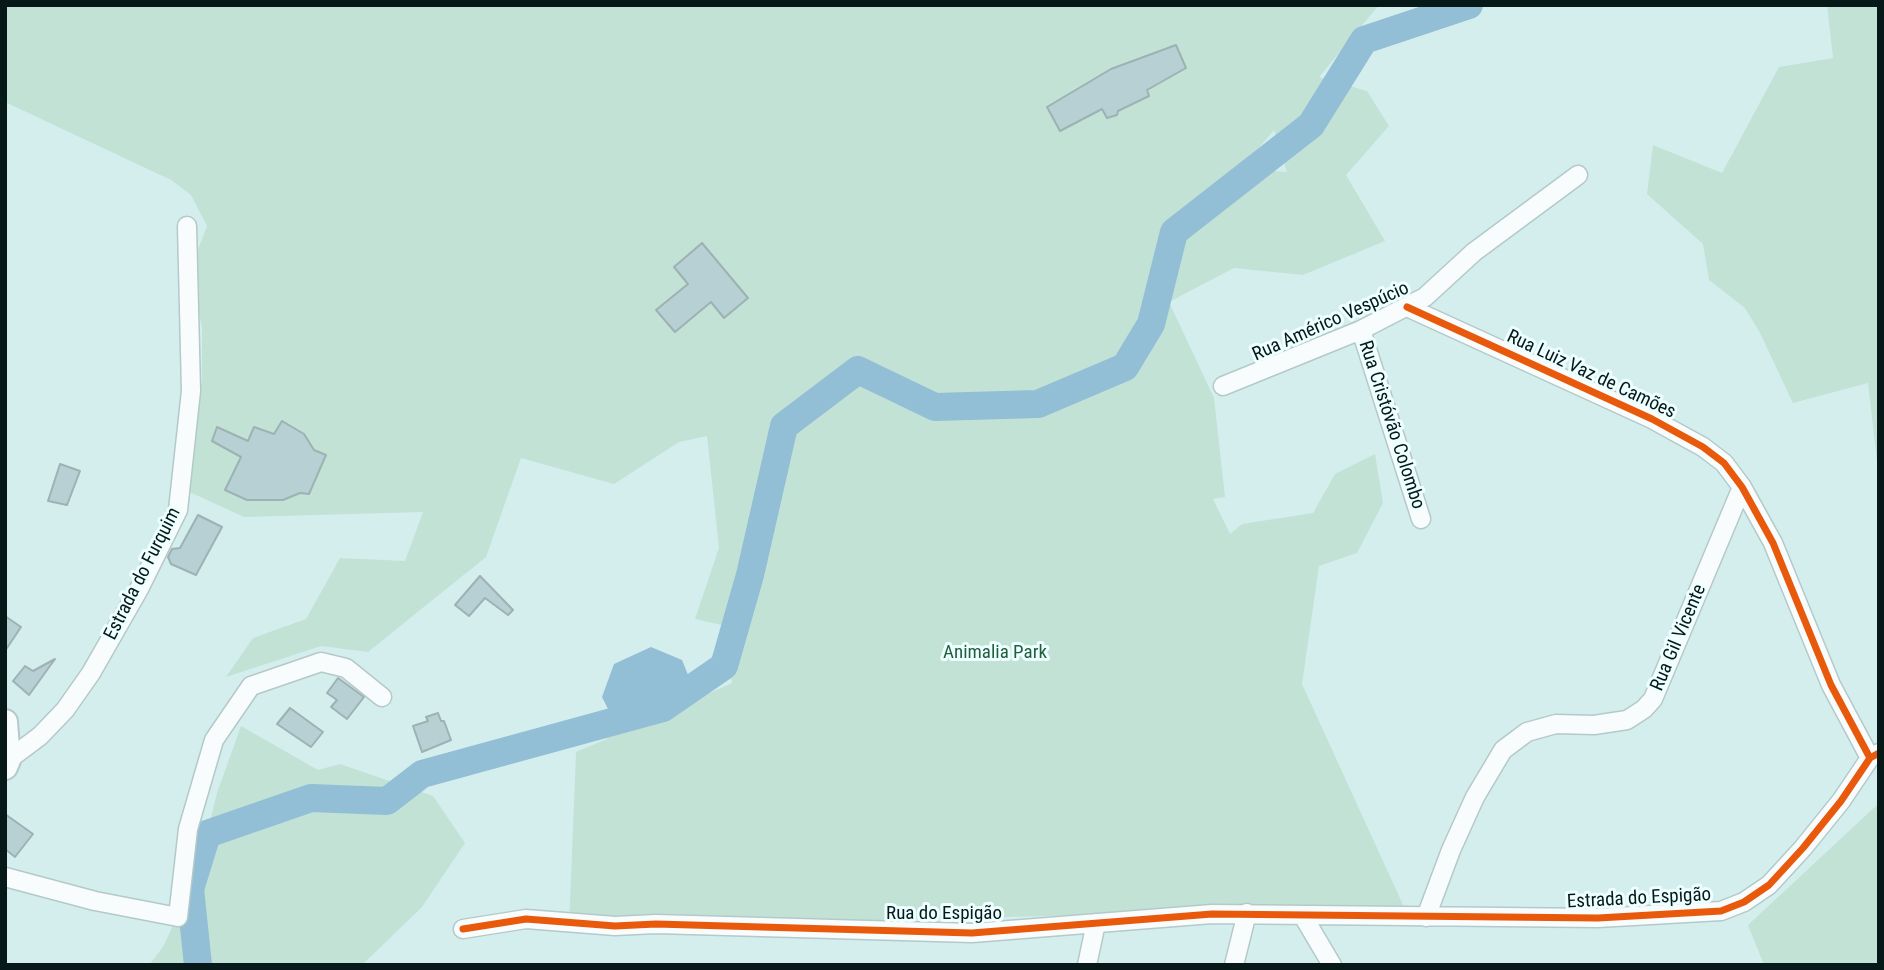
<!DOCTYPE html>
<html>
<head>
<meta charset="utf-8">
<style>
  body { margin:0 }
  #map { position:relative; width:1884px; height:970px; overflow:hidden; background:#d4eeee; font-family:"Roboto Condensed",sans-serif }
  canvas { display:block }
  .frame { position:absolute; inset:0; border:7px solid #071819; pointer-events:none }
</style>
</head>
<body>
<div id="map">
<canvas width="1884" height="970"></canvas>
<div class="frame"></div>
</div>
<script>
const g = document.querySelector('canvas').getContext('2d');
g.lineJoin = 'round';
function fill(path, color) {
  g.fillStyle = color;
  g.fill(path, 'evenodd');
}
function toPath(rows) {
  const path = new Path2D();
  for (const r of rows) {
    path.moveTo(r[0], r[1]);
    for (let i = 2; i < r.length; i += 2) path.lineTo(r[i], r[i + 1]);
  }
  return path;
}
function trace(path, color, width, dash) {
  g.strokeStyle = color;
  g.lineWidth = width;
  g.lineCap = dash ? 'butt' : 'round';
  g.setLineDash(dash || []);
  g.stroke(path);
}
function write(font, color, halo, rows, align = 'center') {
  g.font = font + ' "Roboto Condensed",sans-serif';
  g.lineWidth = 6;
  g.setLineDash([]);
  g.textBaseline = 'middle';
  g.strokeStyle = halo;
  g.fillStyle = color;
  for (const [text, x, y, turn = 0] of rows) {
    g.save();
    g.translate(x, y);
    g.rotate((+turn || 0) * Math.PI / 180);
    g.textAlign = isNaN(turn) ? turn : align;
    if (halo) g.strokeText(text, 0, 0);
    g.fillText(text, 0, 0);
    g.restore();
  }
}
const green = toPath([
  [5,5,1379,5,1319,77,1367,91,1389,126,1346,175,1385,241,1303,275,1234,268,1169,302,1214,398,1225,497,1213,499,1230,534,1242,524,1313,513,1335,474,1375,454,1383,503,1357,553,1319,566,1302,684,1404,907,569,928,576,752,607,739,615,724,648,721,732,683,726,626,695,619,719,548,707,436,679,442,614,484,521,458,486,557,368,652,321,646,226,677,253,638,306,619,340,558,405,561,423,512,244,517,183,489,202,380,202,329,191,268,207,226,191,195,171,180,5,102],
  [1274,130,1287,172,1243,169,1242,168],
  [1827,5,1879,5,1879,479,1868,383,1793,403,1760,333,1745,308,1709,280,1703,244,1647,194,1653,145,1722,173,1779,67,1833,58],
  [241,726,318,770,340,764,433,796,465,843,422,907,362,965,149,965,163,947,190,889,207,834,217,793],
  [1879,803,1879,965,1764,965,1748,925]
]);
const water = toPath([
  [651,647,682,660,693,687,663,708,614,721,602,697,614,664]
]);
const river = toPath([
  [198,965,190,889,207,834,311,798,387,801,422,774,663,708,724,666,750,575,784,426,858,370,935,407,1038,404,1125,367,1151,324,1174,232,1311,125,1364,40,1469,5]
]);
const building = toPath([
  [1176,45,1186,68,1147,90,1149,96,1118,111,1117,115,1107,118,1102,109,1060,131,1047,107,1111,69,1176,45],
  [702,243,748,298,724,318,711,302,675,332,656,310,688,284,674,267,702,243],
  [282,421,304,434,314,450,326,455,309,494,300,493,283,500,247,500,225,490,241,457,212,441,217,427,248,441,254,427,274,434,282,421],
  [60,464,80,471,67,505,48,501,60,464],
  [198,515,222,527,196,575,171,564,168,557,172,549,180,548,198,515],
  [480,576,513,610,508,615,485,598,469,616,455,605,480,576],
  [5,616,21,627,5,651,5,616],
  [55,659,29,695,13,681,25,666,33,671,55,659],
  [338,678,364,697,347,719,331,707,337,700,327,693,338,678],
  [290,708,323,732,311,747,277,724,290,708],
  [438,713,441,721,444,721,451,740,422,752,413,726,428,721,426,717,438,713],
  [5,814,33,834,15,857,5,849,5,814]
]);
const street = toPath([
  [1407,307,1652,419,1703,447,1724,463,1742,487,1773,543,1831,685,1870,758],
  [1361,330,1421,519],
  [1223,386,1361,330,1425,297,1474,252,1578,175],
  [8,760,40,736,65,710,91,673,139,589,178,510,191,391,187,226],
  [5,877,95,901,178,917,188,829,214,740,251,686,321,662,346,668,382,697],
  [1303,916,1332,965],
  [1426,917,1451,850,1475,797,1503,750,1527,732,1556,724,1594,725,1627,720,1644,709,1653,699,1742,487],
  [463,929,526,919,615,926,656,924,972,933,1212,914,1598,918,1721,911,1744,902,1769,885,1803,848,1841,801,1870,758,1879,753],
  [1087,965,1096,923],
  [1234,965,1247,913]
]);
const secondary = toPath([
  [5,722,8,760,5,767]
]);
const cycleway = toPath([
  [1407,307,1652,419,1703,447,1724,463,1742,487,1773,543,1831,685,1870,758],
  [463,929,526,919,615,926,656,924,972,933,1212,914,1598,918,1721,911,1744,902,1769,885,1803,848,1841,801,1870,758,1879,753]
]);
const streetNames = [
  ["Rua Américo Vespúcio",1331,322,-24],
  ["Rua Luiz Vaz de Camões",1591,375,25],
  ["Rua Cristóvão Colombo",1391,425,72],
  ["Estrada do Furquim",143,574,-63],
  ["Rua Gil Vicente",1679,638,-67],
  ["Estrada do Espigão",1639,899,-3],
  ["Rua do Espigão",944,914]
];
const parkNames = [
  ["Animalia Park",995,653]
];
fill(green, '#c2e2d5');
fill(water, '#92bed6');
trace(river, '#92bed6', 28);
fill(building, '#b7d0d4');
trace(building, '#9eb1b3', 2);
trace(street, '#b4c9c9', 21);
trace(secondary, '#b4c9c9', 28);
trace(street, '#f9fcfc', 18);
trace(secondary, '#f9fcfc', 24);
trace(cycleway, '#e8590c', 7);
write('19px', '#071819', '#edffff', streetNames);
write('19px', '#205e3e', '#edffff', parkNames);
</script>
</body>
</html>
